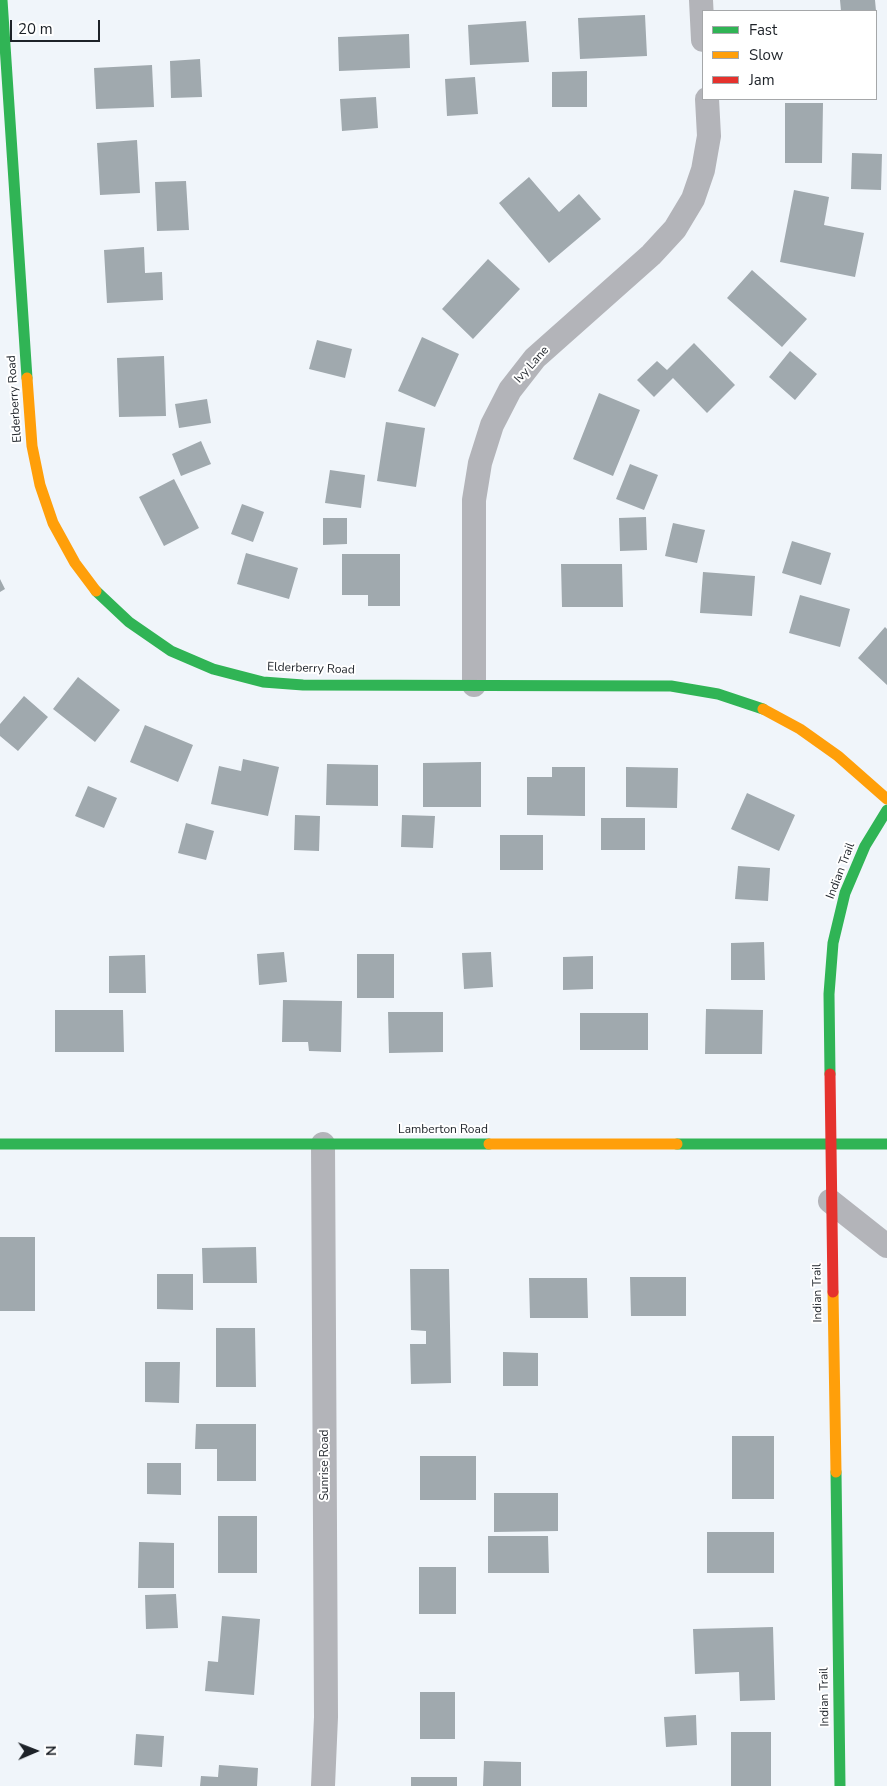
<!DOCTYPE html>
<html>
<head>
<meta charset="utf-8">
<style>
  body { margin:0 }
  #map { position:relative; width:887px; height:1786px; overflow:hidden; background:#f0f5fa; font-family:"Nunito Sans",sans-serif }
  canvas { display:block }
  .legend { position:absolute; left:702px; top:10px; width:175px; height:90px; box-sizing:border-box; background:#fff; border:1px solid #a5a7a9; margin:0; padding:6px 9px; list-style:none; font-size:15px; color:#1d2228 }
  .legend li { display:flex; align-items:center; gap:10px; height:25px }
  .legend b { width:25px; border:1px solid #a5a7a9 }
  .north { position:absolute; left:10px; top:1726px; width:50px; height:50px; -webkit-text-stroke:4px #fff; paint-order:stroke; rotate:89deg; font-size:14px; font-weight:700; line-height:20px; text-align:center; color:#1d2228 }
  .north::after { content:''; display:block; margin:auto; width:18px; height:22px; background:#1d2228; clip-path:polygon(50% 0,100% 100%,50% 72%,0 100%) }
  .scale { position:absolute; left:10px; top:20px; width:90px; height:22px; box-sizing:border-box; border:2px solid #1d2228; border-top:0; padding-left:6px; font-size:15px; line-height:18px; white-space:nowrap; color:#1d2228; -webkit-text-stroke:4px #fff; paint-order:stroke }
</style>
</head>
<body>
<div id="map">
<canvas width="887" height="1786"></canvas>
<ul class="legend">
<li><b style="height:6px;background:#30b455"></b>Fast</li>
<li><b style="height:6px;background:#ff9f0a"></b>Slow</li>
<li><b style="height:6px;background:#e5322d"></b>Jam</li>
</ul>
<div class="north">N</div>
<div class="scale">20 m</div>
</div>
<script>
const g = document.querySelector('canvas').getContext('2d');
g.lineJoin = 'round';
function fill(path, color) {
  g.fillStyle = color;
  g.fill(path, 'evenodd');
}
function toPath(rows) {
  const path = new Path2D();
  for (const r of rows) {
    path.moveTo(r[0], r[1]);
    for (let i = 2; i < r.length; i += 2) path.lineTo(r[i], r[i + 1]);
  }
  return path;
}
function trace(path, color, width, dash) {
  g.strokeStyle = color;
  g.lineWidth = width;
  g.lineCap = dash ? 'butt' : 'round';
  g.setLineDash(dash || []);
  g.stroke(path);
}
function write(font, color, halo, rows, align = 'center') {
  g.font = font + ' "Nunito Sans",sans-serif';
  g.lineWidth = 4;
  g.setLineDash([]);
  g.textBaseline = 'middle';
  g.strokeStyle = halo;
  g.fillStyle = color;
  for (const [text, x, y, turn = 0] of rows) {
    g.save();
    g.translate(x, y);
    g.rotate((+turn || 0) * Math.PI / 180);
    g.textAlign = isNaN(turn) ? turn : align;
    if (halo) g.strokeText(text, 0, 0);
    g.fillText(text, 0, 0);
    g.restore();
  }
}
const building = toPath([
  [840,0,875,0,876,11,841,11],
  [645,15,647,56,580,59,578,18],
  [526,21,529,62,470,65,468,25],
  [409,34,410,68,339,71,338,37],
  [200,59,202,97,171,98,170,61],
  [152,65,154,107,96,109,94,68],
  [587,71,587,107,552,107,552,72],
  [475,77,478,114,447,116,445,79],
  [376,97,378,128,342,131,340,99],
  [785,103,823,103,822,163,785,163],
  [137,140,140,193,100,195,97,143],
  [852,153,882,154,881,190,851,189],
  [529,177,559,212,579,194,601,219,549,263,499,203],
  [186,181,189,230,157,231,155,182],
  [794,190,829,197,824,225,864,233,855,277,780,262],
  [144,247,145,273,162,272,163,300,107,303,104,250],
  [488,259,520,289,473,339,442,309],
  [752,270,807,319,782,347,727,298],
  [422,337,459,354,435,407,398,391],
  [317,340,352,349,345,378,309,369],
  [694,343,735,385,707,413,673,378,654,397,637,380,657,361,667,370],
  [790,351,817,374,795,400,769,377],
  [164,356,166,416,119,417,117,358],
  [599,393,640,410,613,476,573,459],
  [207,399,211,423,179,428,175,404],
  [386,422,425,428,416,487,377,481],
  [201,441,211,464,181,476,172,454],
  [630,464,658,475,644,510,616,499],
  [330,470,365,475,361,508,325,503],
  [174,479,199,528,164,546,139,497],
  [242,504,264,512,253,542,231,534],
  [646,517,647,550,620,551,619,518],
  [323,518,347,518,347,544,323,545],
  [673,523,705,530,697,563,665,556],
  [792,541,831,553,821,585,782,573],
  [246,553,298,568,289,599,237,584],
  [342,554,400,554,400,606,368,606,368,595,342,595],
  [561,564,622,564,623,607,562,607],
  [703,572,755,576,752,616,700,613],
  [0,579,5,589,0,592],
  [800,595,850,609,840,647,789,633],
  [885,627,887,629,887,685,858,658],
  [78,677,120,710,95,742,53,709],
  [24,696,48,717,18,751,0,736,0,724],
  [145,725,193,745,178,782,130,762],
  [243,759,279,767,268,816,211,804,219,766,241,771],
  [481,762,481,807,423,807,423,763],
  [327,764,378,765,378,806,326,805],
  [552,767,585,767,585,816,527,815,527,777,552,777],
  [626,767,678,768,677,808,626,807],
  [88,786,117,798,104,828,75,816],
  [747,793,795,815,779,851,731,829],
  [295,815,320,816,319,851,294,850],
  [402,815,435,816,433,848,401,847],
  [601,818,645,818,645,850,601,850],
  [186,823,214,831,206,860,178,853],
  [500,835,543,835,543,870,500,870],
  [738,866,770,868,768,901,735,899],
  [764,942,765,980,731,980,731,943],
  [284,952,287,982,259,985,257,954],
  [491,952,493,987,464,989,462,953],
  [357,954,394,954,394,998,357,998],
  [145,955,146,993,109,993,109,956],
  [593,956,593,989,563,990,563,957],
  [283,1000,342,1001,341,1052,309,1051,308,1042,282,1042],
  [706,1009,763,1010,762,1054,705,1054],
  [55,1010,123,1010,124,1052,55,1052],
  [388,1012,443,1012,443,1052,389,1053],
  [580,1013,648,1013,648,1050,580,1050],
  [0,1237,35,1237,35,1311,0,1311],
  [256,1247,257,1283,203,1283,202,1248],
  [410,1269,449,1269,451,1383,411,1384,410,1344,426,1344,426,1331,411,1330],
  [157,1274,193,1274,193,1310,157,1309],
  [630,1277,686,1277,686,1316,631,1316],
  [529,1278,587,1278,588,1318,530,1318],
  [216,1328,255,1328,256,1387,216,1387],
  [503,1352,538,1353,538,1386,503,1386],
  [145,1362,180,1362,179,1403,145,1402],
  [196,1424,256,1424,256,1481,217,1481,217,1449,195,1449],
  [732,1436,774,1436,774,1499,732,1499],
  [420,1456,476,1456,476,1500,420,1500],
  [147,1463,181,1463,181,1495,147,1494],
  [494,1493,558,1493,558,1531,494,1532],
  [218,1516,257,1516,257,1573,218,1573],
  [707,1532,774,1532,774,1573,707,1573],
  [488,1536,548,1536,549,1573,488,1573],
  [139,1542,174,1543,174,1588,138,1588],
  [419,1567,456,1567,456,1614,419,1614],
  [176,1594,178,1628,146,1629,145,1595],
  [222,1616,260,1619,254,1695,205,1691,208,1661,218,1662],
  [773,1627,775,1700,740,1701,739,1672,695,1674,693,1629],
  [420,1692,455,1692,455,1739,420,1739],
  [696,1715,697,1745,666,1747,664,1717],
  [731,1732,771,1732,771,1786,731,1786],
  [136,1734,164,1736,162,1767,134,1765],
  [484,1761,521,1762,521,1786,483,1786],
  [219,1765,258,1768,257,1786,200,1786,201,1776,218,1777],
  [411,1777,457,1777,457,1786,411,1786]
]);
const street = toPath([
  [701,0,703,40],
  [474,685,474,500,480,463,492,425,510,390,535,358,651,255,675,229,693,199,703,170,709,136,707,99],
  [323,1144,326,1717,323,1786],
  [830,1201,887,1246]
]);
const fast = toPath([
  [2,0,27,378],
  [96,591,129,622,171,651,213,669,263,682,303,685,671,686,718,694,763,709],
  [830,1074,829,994,833,943,845,893,865,846,887,810],
  [0,1144,489,1144],
  [677,1144,887,1144],
  [836,1472,840,1786]
]);
const slow = toPath([
  [27,378,32,446,40,485,53,523,75,563,96,591],
  [763,709,800,729,838,756,887,799],
  [489,1144,677,1144],
  [833,1292,836,1472]
]);
const jam = toPath([
  [830,1074,833,1292]
]);
const streetNames = [
  ["Ivy Lane",532,365,-48],
  ["Elderberry Road",15,399,-94],
  ["Elderberry Road",311,669,2],
  ["Indian Trail",841,871,-69],
  ["Lamberton Road",443,1130],
  ["Indian Trail",818,1293,-91],
  ["Sunrise Road",325,1465,-90],
  ["Indian Trail",825,1697,-91]
];
fill(building, '#a0a9ae');
trace(street, '#b3b4b9', 24);
trace(fast, '#30b455', 11);
trace(slow, '#ff9f0a', 11);
trace(jam, '#e5322d', 11);
write('12px', '#1d2228', '#fff', streetNames);
</script>
</body>
</html>
